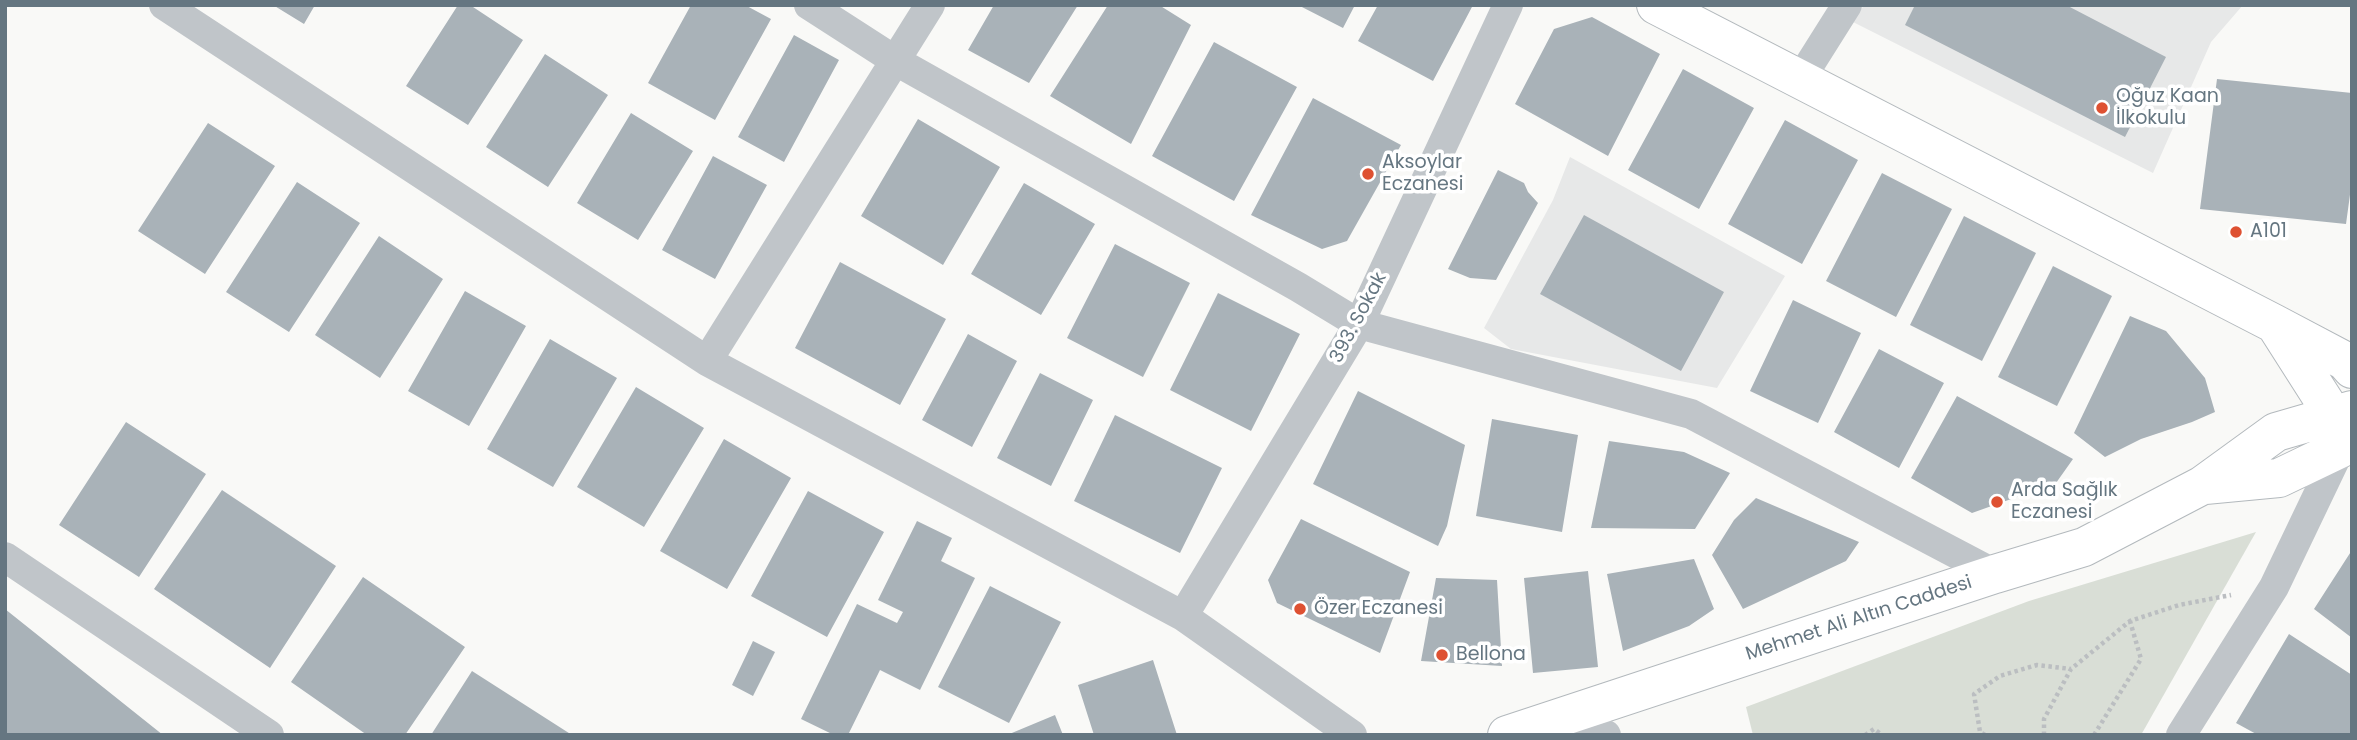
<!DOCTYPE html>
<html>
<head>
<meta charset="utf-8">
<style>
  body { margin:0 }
  #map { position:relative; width:2357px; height:740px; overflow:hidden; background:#f9f9f7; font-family:Poppins,sans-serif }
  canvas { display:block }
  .frame { position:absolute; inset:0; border:7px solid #657681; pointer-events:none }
</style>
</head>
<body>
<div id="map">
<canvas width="2357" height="740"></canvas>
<div class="frame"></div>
</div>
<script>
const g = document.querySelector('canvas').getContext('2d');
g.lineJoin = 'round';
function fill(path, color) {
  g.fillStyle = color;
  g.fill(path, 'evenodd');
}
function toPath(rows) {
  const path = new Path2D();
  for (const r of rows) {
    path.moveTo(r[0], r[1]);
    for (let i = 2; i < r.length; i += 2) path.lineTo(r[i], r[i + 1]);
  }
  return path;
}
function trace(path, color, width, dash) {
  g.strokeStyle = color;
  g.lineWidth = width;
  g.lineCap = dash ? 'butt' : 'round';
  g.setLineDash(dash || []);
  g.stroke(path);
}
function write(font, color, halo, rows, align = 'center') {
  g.font = font + ' Poppins,sans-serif';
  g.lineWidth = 7;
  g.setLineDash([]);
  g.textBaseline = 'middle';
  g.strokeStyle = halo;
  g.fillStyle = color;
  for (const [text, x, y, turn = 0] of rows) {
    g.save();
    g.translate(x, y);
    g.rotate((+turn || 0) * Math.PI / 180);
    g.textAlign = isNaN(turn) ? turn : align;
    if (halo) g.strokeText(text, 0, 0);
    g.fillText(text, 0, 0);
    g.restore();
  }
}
const built = toPath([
  [1864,5,2243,5,2211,42,2153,173,1853,22],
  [1570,157,1785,276,1717,388,1511,349,1484,328,1553,200]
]);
const green = toPath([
  [2256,532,2141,735,1753,735,1746,707,2029,601]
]);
const building = toPath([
  [273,5,315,5,304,24],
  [458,5,470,5,523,40,468,125,406,86],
  [691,5,745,5,771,19,715,120,648,83],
  [994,5,1078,5,1029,83,968,50],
  [1108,5,1159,5,1191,25,1131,144,1050,96],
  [1298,5,1355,5,1343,28],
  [1378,5,1473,5,1433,81,1358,41],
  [1915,5,2066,5,2166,57,2125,137,1905,25],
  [1592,17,1660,54,1608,156,1515,104,1554,29],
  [794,35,839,60,784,162,738,137],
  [1214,42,1297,87,1234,201,1152,156],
  [545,54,608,95,548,187,486,147],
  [1683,69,1754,108,1699,209,1628,170],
  [2217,79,2352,93,2352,180,2346,224,2200,209],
  [1313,98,1401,145,1347,241,1322,249,1251,215],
  [631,113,693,151,638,240,577,203],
  [918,119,1000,167,943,265,861,216],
  [1785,120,1858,160,1802,264,1728,224],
  [208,123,275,166,205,274,138,231],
  [713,156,767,185,715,279,662,250],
  [1498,170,1524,183,1528,192,1538,203,1496,280,1470,278,1448,269],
  [1882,173,1952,209,1896,317,1826,281],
  [297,182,360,223,289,332,226,292],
  [1024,183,1095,224,1041,315,971,274],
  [1584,215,1724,292,1681,371,1540,294],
  [1964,216,2036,253,1982,361,1910,325],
  [379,236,443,279,380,378,315,335],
  [1115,244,1190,283,1143,377,1067,338],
  [840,262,946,319,900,405,795,348],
  [2053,266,2112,296,2057,406,1998,377],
  [465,291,526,326,469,426,408,391],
  [1218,293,1300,334,1251,431,1170,390],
  [1793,300,1861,333,1818,423,1750,391],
  [2130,316,2166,331,2205,378,2215,412,2192,422,2141,439,2105,457,2074,433],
  [968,334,1017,361,972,447,922,420],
  [550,339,617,378,553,487,487,449],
  [1879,349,1944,383,1899,468,1834,432],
  [1040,373,1093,400,1051,486,997,458],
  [636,387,704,428,644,527,577,487],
  [1358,391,1465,445,1447,526,1438,546,1313,484],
  [1957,396,2073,459,2056,483,1972,513,1911,478],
  [1115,415,1222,468,1180,553,1074,501],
  [1492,419,1578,435,1562,532,1476,516],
  [126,422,206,474,139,577,59,525],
  [724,439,791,478,727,589,660,551],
  [1609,441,1684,452,1730,473,1695,529,1591,528],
  [222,490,336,566,270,668,154,589],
  [808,491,884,532,827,637,751,596],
  [1756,498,1859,542,1846,561,1743,609,1712,555,1734,520],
  [1301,519,1410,572,1380,653,1277,603,1268,580],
  [917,521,952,538,941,561,975,578,920,690,880,670,848,735,834,735,801,719,857,604,897,623,903,612,878,600],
  [2352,550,2352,638,2314,609],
  [1694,559,1714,609,1689,626,1623,651,1607,574],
  [1588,571,1598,667,1533,673,1524,578],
  [363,577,465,647,405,735,367,735,291,682],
  [1436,578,1497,580,1502,666,1421,661],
  [990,586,1061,622,1009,723,938,687],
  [5,609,163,735,5,735],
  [2289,634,2352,675,2352,735,2258,735,2236,723],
  [753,641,775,652,753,696,732,685],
  [1153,660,1177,735,1094,735,1078,685],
  [472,671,572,735,431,735],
  [1055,715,1063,735,1007,735]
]);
const path = toPath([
  [1865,735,1874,729,1882,735],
  [1985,735,1980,732,1974,694,2000,676,2037,665,2071,669],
  [2044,735,2044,719,2071,669,2130,621,2179,605,2231,595],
  [2094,735,2141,659,2130,621]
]);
const street = toPath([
  [164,5,707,361,1183,616,1352,735],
  [809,5,896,61,1298,287,1359,324,1691,414,1995,574],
  [1801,78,1847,5],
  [707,361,930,5],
  [5,557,269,735],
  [1183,616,1359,324,1508,5],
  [1549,720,1606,735],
  [2181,735,2274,587,2341,447]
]);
const secondary = toPath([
  [1656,5,2273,323,2345,361,2352,369],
  [2275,324,2333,415,2339,439],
  [2205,485,2279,478,2352,443],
  [1507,735,1995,574,2084,547,2203,485,2276,432,2352,410]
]);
const markers = [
  [2102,108,7,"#de5132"],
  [1368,174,7,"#de5132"],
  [2236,232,7,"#de5132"],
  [1997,502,7,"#de5132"],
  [1300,609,7,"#de5132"],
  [1442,655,7,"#de5132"]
];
const poiNames = [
  ["Oğuz Kaan",2116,97],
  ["İlkokulu",2116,119],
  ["Aksoylar",1382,163],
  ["Eczanesi",1382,185],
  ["A101",2250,232],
  ["Arda Sağlık",2011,491],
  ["Eczanesi",2011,513],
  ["Özer Eczanesi",1314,609],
  ["Bellona",1456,655]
];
const streetNames = [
  ["393. Sokak",1359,318,-62],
  ["Mehmet Ali Altın Caddesi",1859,619,-18]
];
fill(built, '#e7e8e8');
fill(green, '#d9ded6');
fill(building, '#a9b2b8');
trace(secondary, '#b3b9bd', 40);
trace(path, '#bbbec1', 4.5, [3.5, 3.5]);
trace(street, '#c0c5c9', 30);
trace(secondary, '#fff', 38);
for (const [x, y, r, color] of markers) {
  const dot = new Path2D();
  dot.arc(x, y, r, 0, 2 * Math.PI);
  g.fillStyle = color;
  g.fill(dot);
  trace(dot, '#fff', 2.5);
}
write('19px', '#657681', '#fff', poiNames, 'left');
write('19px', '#657681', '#fff', streetNames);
</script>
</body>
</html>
